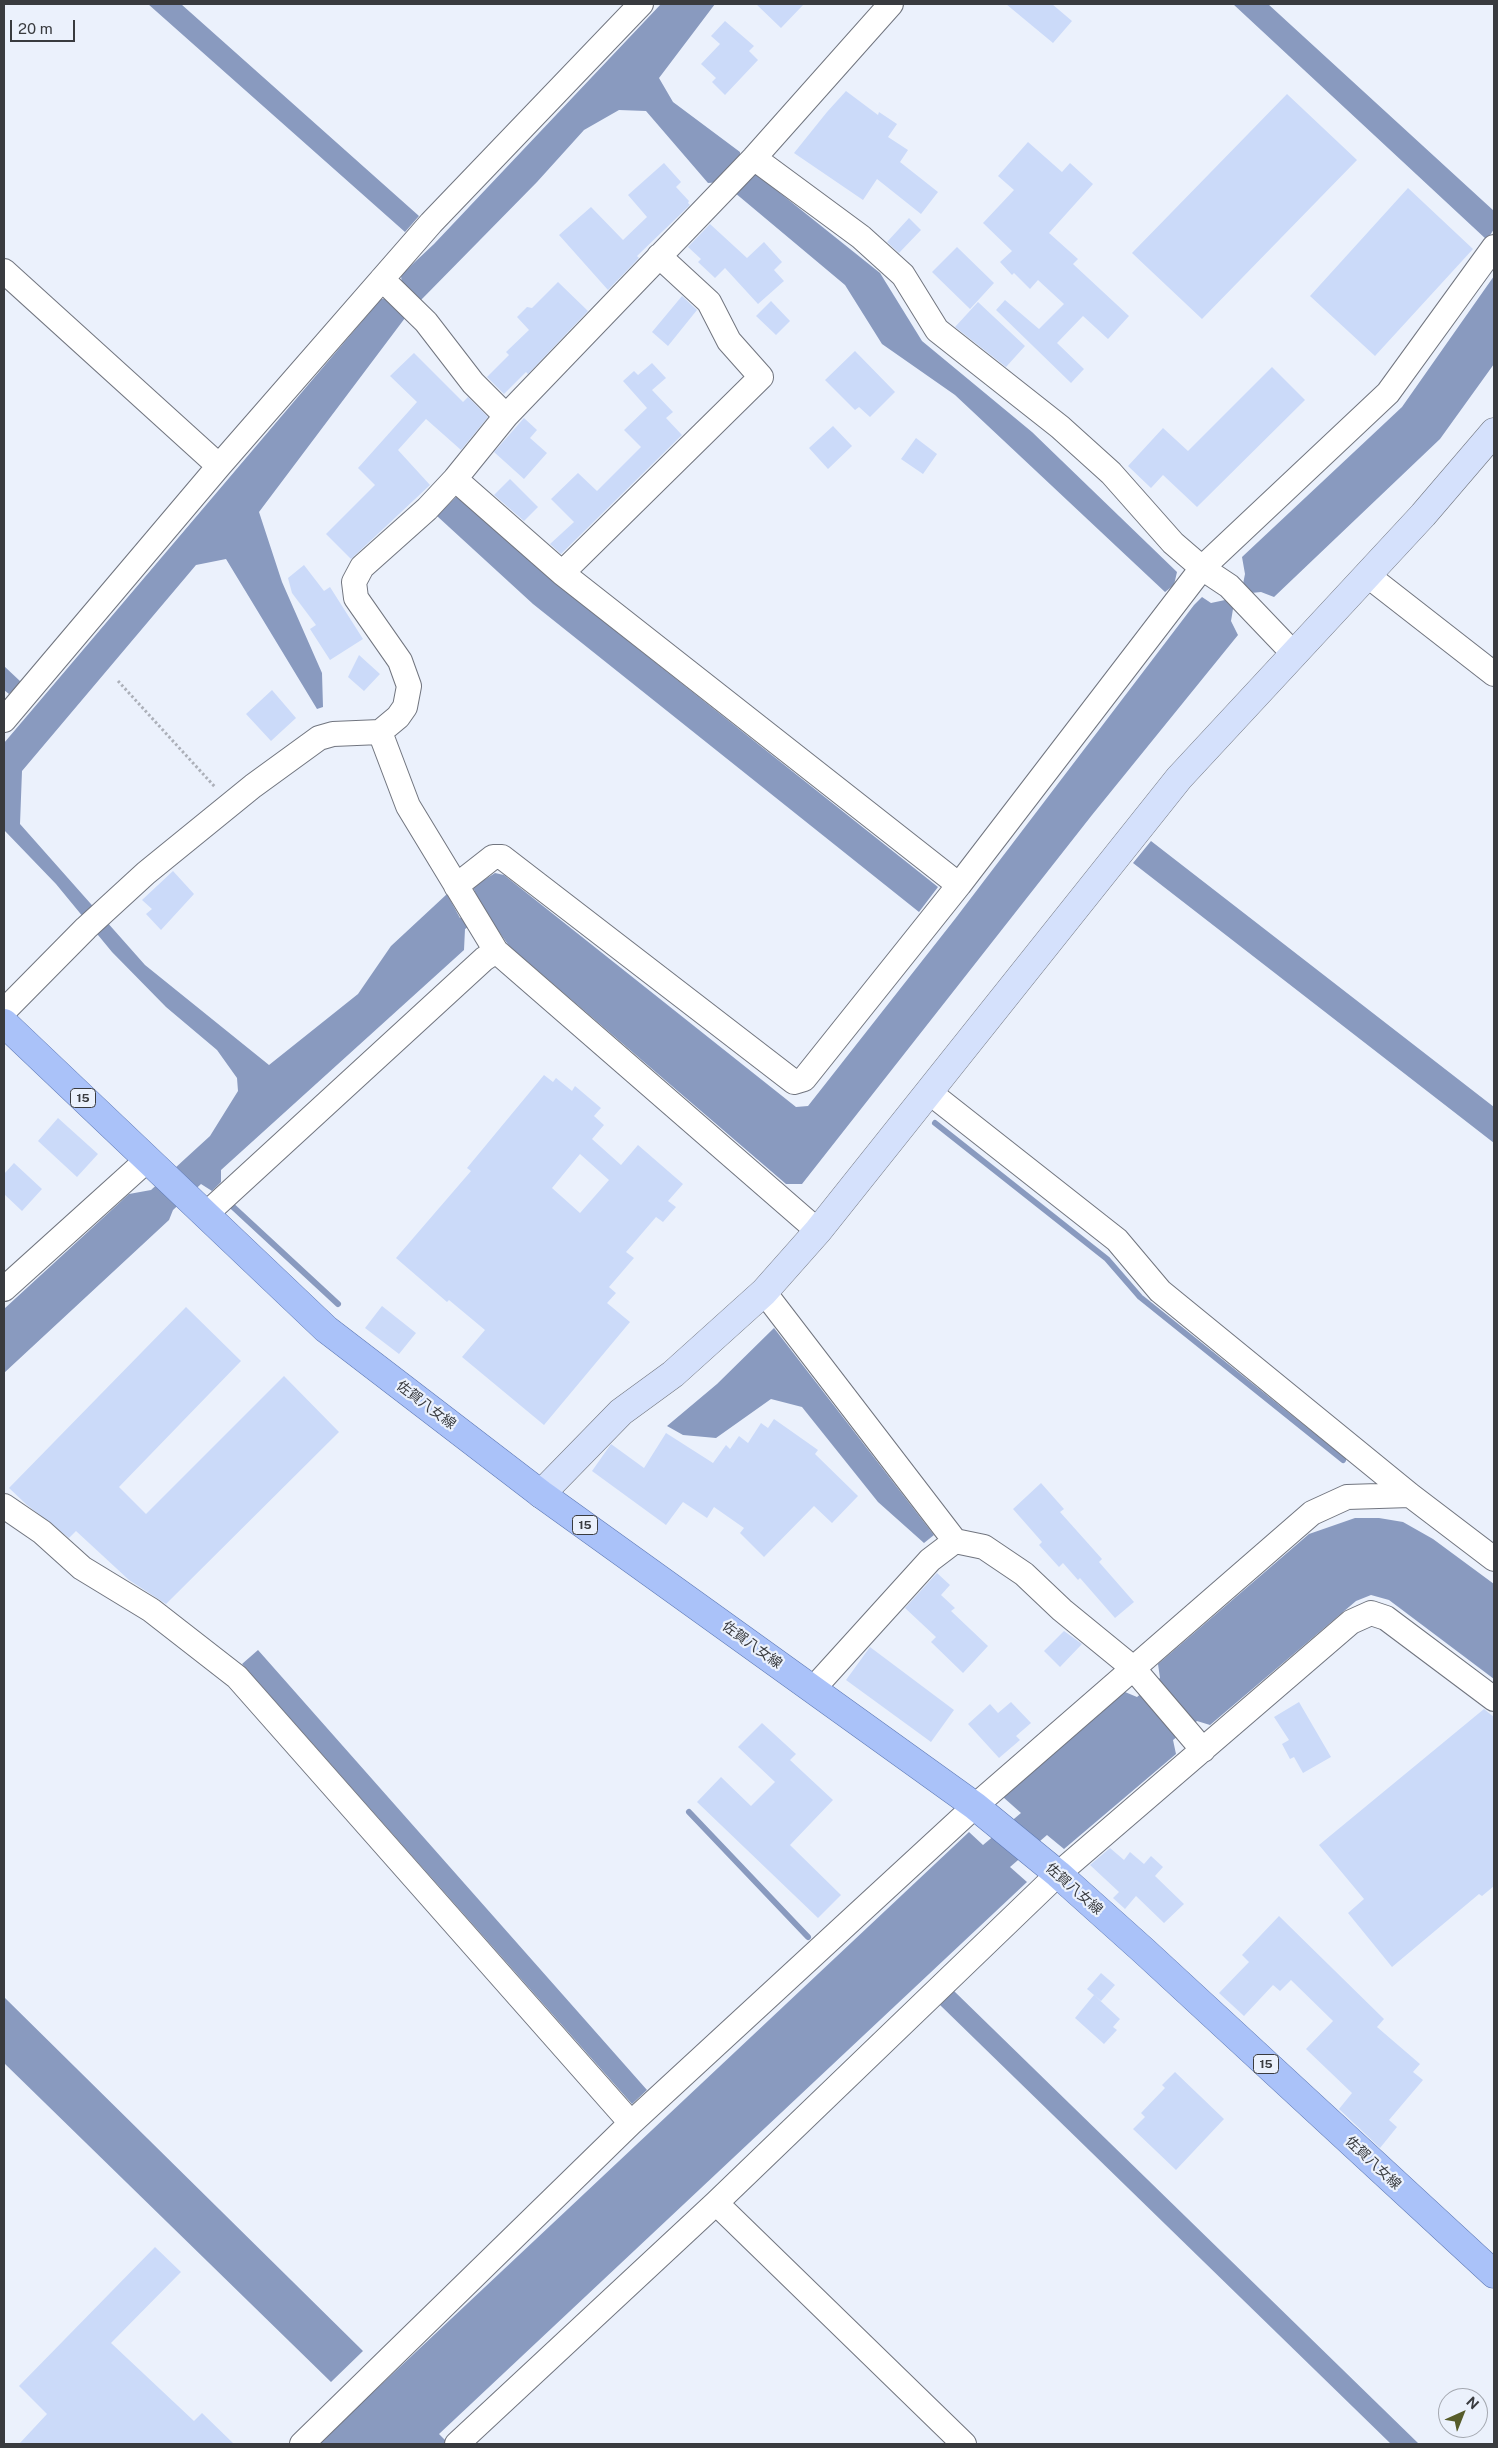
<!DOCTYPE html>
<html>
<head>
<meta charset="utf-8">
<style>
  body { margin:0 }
  #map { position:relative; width:1498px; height:2448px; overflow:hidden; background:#ebf1fc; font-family:"Public Sans",sans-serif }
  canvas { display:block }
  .frame { position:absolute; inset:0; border:5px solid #393b3f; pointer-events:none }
  .north { position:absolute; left:1438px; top:2388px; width:50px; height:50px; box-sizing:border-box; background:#ebf1fc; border:1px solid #a4a8b0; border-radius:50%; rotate:44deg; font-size:14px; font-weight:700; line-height:20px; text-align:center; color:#393b3f }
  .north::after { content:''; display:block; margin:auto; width:18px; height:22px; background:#565c2a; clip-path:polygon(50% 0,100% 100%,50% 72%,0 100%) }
  .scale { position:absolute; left:10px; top:20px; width:65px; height:22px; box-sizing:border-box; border:2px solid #393b3f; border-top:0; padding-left:6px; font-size:15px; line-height:18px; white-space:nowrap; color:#393b3f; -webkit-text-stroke:4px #ebf1fc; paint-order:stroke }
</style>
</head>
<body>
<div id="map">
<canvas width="1498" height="2448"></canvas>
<div class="frame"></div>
<div class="north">N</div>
<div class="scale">20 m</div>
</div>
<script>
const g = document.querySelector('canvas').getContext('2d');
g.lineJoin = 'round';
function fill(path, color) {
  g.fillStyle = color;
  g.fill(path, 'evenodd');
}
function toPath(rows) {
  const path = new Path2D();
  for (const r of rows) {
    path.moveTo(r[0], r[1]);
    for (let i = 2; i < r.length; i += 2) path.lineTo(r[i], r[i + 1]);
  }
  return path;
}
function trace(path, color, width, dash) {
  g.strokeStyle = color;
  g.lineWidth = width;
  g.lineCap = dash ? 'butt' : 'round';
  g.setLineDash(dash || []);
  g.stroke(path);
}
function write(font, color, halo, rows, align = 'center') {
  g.font = font + ' "Public Sans","Noto Sans JP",sans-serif';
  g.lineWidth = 4.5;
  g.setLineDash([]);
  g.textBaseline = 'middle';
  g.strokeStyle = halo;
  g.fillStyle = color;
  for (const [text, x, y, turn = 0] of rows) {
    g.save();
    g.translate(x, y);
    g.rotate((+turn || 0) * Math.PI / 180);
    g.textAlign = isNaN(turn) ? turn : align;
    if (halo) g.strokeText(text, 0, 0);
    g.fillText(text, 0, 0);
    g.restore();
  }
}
const water = toPath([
  [148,4,181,4,419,216,405,232],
  [661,4,715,4,659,78,673,102,740,152,740,161,880,273,922,341,1032,432,1177,572,1174,585,1165,592,955,395,882,344,845,285,722,182,708,183,646,111,619,110,584,130,537,182,421,300,409,291,408,314,259,512,282,582,322,673,323,707,317,709,226,559,196,565,22,771,20,824,145,965,269,1065,358,994,391,946,447,894,460,918,481,906,473,887,495,873,504,875,796,1107,808,1106,955,919,1194,605,1202,597,1211,603,1225,600,1243,584,1245,574,1242,557,1402,407,1494,276,1494,364,1440,439,1274,597,1261,592,1251,593,1233,609,1231,621,1238,635,1092,815,802,1184,786,1184,509,946,487,915,465,929,464,950,221,1170,221,1182,212,1191,201,1184,173,1210,169,1220,4,1373,4,1309,129,1194,151,1190,210,1136,238,1091,237,1078,217,1050,166,1007,112,952,56,884,4,830,4,743,381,299,392,298,402,286,401,275,434,244],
  [1233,4,1268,4,1494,211,1494,229,1487,240],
  [457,496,554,582,938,887,919,912,533,604,437,516],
  [4,666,21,682,9,694,4,690],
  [1151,841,1494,1107,1494,1143,1133,863],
  [774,1328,934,1535,924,1543,878,1502,802,1407,771,1399,716,1438,683,1435,667,1426,717,1384],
  [1355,1518,1379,1518,1403,1522,1433,1539,1494,1584,1494,1679,1389,1600,1371,1595,1356,1601,1210,1725,1197,1721,1173,1740,1176,1754,1064,1849,1047,1835,1010,1867,1027,1882,439,2434,449,2444,318,2444,969,1832,983,1845,1021,1813,1003,1797,1125,1692,1137,1697,1160,1678,1158,1664,1309,1534],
  [258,1650,647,2090,632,2104,242,1664],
  [954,1991,1419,2444,1391,2444,940,2005],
  [4,1997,363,2351,331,2382,4,2063]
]);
const stream = toPath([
  [935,1123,1107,1259,1140,1297,1343,1460],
  [231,1205,338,1304],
  [689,1812,808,1937]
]);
const building = toPath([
  [756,4,804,4,781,28],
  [1006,4,1052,4,1072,21,1053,43],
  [725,21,754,46,749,51,758,60,725,95,712,82,716,78,701,64,720,44,711,36],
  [846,91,878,115,879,112,897,124,888,137,908,150,900,162,938,192,921,214,877,179,863,200,794,153,827,112],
  [1287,94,1357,160,1202,319,1132,253],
  [1028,142,1062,172,1070,163,1093,184,1049,233,1078,259,1073,264,1129,316,1108,339,1083,316,1057,343,1084,369,1071,383,996,310,1005,300,1039,329,1064,304,1038,280,1030,289,1014,273,1012,275,1000,262,1012,251,983,223,1014,190,998,176],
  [664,163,681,182,676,187,689,201,688,203,690,205,637,256,639,258,608,290,559,235,591,207,623,240,647,217,628,195],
  [1408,188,1473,249,1375,356,1310,296],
  [909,218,921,230,899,253,887,242],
  [710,224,747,258,764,242,782,262,774,270,784,281,758,304,725,268,715,278,698,262,701,259,688,247],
  [957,247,994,283,970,309,932,272],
  [558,282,588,311,528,374,526,372,504,394,487,377,509,355,506,352,529,330,517,317,527,307,532,308],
  [682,296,697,310,668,346,652,332],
  [771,301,790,321,776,335,756,316],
  [978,302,1025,346,1006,367,955,327],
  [855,351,895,392,870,417,859,407,855,410,825,380],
  [414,353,463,402,468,397,488,417,461,450,426,419,398,450,430,485,351,559,326,534,375,485,358,468,417,402,390,376],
  [652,363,666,378,652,390,673,412,666,418,682,435,561,554,550,544,574,522,551,499,578,473,597,491,641,447,624,430,647,408,623,381,634,371,638,375],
  [1272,367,1305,400,1197,507,1163,475,1151,488,1128,466,1163,428,1188,451],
  [524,418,537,430,530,438,547,453,524,479,494,452],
  [833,426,852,446,828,469,809,448],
  [916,438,937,454,923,474,901,459],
  [510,479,538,507,524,521,494,495],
  [304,565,324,591,330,587,363,639,330,660,310,629,316,625,292,593,288,578],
  [359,655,380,674,364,691,348,677],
  [272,690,296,718,271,741,246,714],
  [173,871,194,894,161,930,146,914,152,909,142,900],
  [544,1075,553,1082,556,1078,572,1091,575,1086,601,1108,594,1116,604,1125,592,1139,621,1165,638,1145,683,1184,668,1201,676,1207,663,1222,656,1217,626,1252,634,1258,609,1287,616,1293,607,1303,630,1322,544,1425,462,1357,485,1330,449,1300,447,1302,396,1258,471,1171,467,1168],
  [580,1154,609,1180,580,1213,552,1188],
  [58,1118,98,1154,77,1177,38,1141],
  [14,1163,42,1189,22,1211,4,1194,4,1174],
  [382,1306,416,1333,399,1354,365,1328],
  [186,1307,241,1361,119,1487,146,1514,284,1376,339,1432,166,1604,129,1580,76,1531,69,1538,27,1505,9,1488],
  [774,1419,818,1450,815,1454,858,1496,832,1523,814,1506,764,1557,740,1533,744,1528,714,1507,707,1518,683,1502,666,1525,592,1471,611,1444,644,1468,666,1433,713,1463,726,1445,730,1449,739,1436,748,1443,761,1423,768,1428],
  [1041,1483,1064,1509,1060,1512,1102,1559,1099,1562,1134,1602,1115,1618,1080,1578,1078,1580,1063,1563,1059,1567,1039,1545,1042,1542,1013,1509],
  [937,1573,950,1585,941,1595,955,1608,951,1611,988,1646,963,1673,931,1642,936,1637,905,1608],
  [1064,1631,1082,1644,1060,1667,1044,1651],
  [870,1647,954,1710,931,1742,846,1680],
  [1011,1702,1031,1723,1016,1736,1020,1740,999,1758,968,1724,990,1704,998,1713],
  [1299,1702,1331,1757,1303,1773,1294,1757,1290,1759,1282,1744,1289,1740,1274,1717],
  [1484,1709,1494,1717,1494,1886,1482,1896,1479,1894,1392,1967,1348,1913,1364,1899,1319,1845],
  [762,1723,796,1754,790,1760,833,1800,790,1845,841,1895,818,1918,697,1802,721,1777,751,1806,775,1782,738,1747],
  [1110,1848,1124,1860,1130,1852,1144,1864,1151,1856,1163,1867,1155,1876,1184,1904,1164,1923,1136,1896,1125,1909,1113,1898,1119,1892,1090,1865],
  [1279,1916,1384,2019,1377,2027,1420,2064,1413,2072,1423,2080,1389,2120,1397,2127,1380,2148,1339,2109,1352,2093,1306,2049,1333,2021,1291,1980,1280,1991,1273,1985,1244,2016,1219,1993,1249,1962,1242,1955],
  [1101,1973,1115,1985,1101,2001,1087,1989],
  [1094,1995,1120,2019,1113,2027,1117,2030,1104,2044,1075,2018],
  [1175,2072,1224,2119,1176,2170,1133,2129,1145,2117,1141,2113,1165,2088,1162,2085],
  [155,2247,181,2272,111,2343,194,2421,202,2413,234,2444,19,2444,47,2414,19,2386]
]);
const path = toPath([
  [118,681,215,787]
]);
const street = toPath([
  [754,158,861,237,903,275,937,330,1060,427,1111,473,1173,543,1202,568,1229,586,1293,653],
  [4,271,219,466],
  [382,279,426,322,473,383,506,416],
  [455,479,562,573,959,885,1202,568,1388,393,1494,247],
  [562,573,761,377,729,341,709,302,659,256],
  [1367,575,1494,674],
  [4,720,219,466,431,223,641,4],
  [380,732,408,806,496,951,818,1231],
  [456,886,493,857,502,857,794,1082,804,1079,959,885],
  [4,1011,86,928,146,873,253,786,319,738,333,734,380,732,398,717,405,707,409,686,400,661,356,598,354,582,362,567,427,509,455,479,506,416,754,158,891,4],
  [929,1092,1117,1240,1160,1291,1410,1495,1494,1559],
  [205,1215,484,959,496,951],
  [4,1289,147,1160],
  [764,1292,955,1541,984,1547,1024,1574,1062,1610,1133,1668,1203,1750],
  [4,1506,42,1532,82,1568,151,1610,237,1677,631,2123],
  [813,1689,930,1560,955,1541],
  [716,2203,964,2444],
  [302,2444,631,2123,975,1806,1312,1513,1347,1497,1410,1495],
  [457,2444,716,2203,1058,1874,1351,1622,1371,1613,1386,1618,1494,1699]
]);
const secondary = toPath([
  [541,1494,621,1412,673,1374,764,1292,818,1231,1179,778,1423,515,1494,432]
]);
const primary = toPath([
  [4,1023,326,1329,541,1494,975,1806,1058,1874,1144,1951,1494,2274]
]);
const shields = [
  [83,1098,25],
  [585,1525,25],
  [1266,2064,25]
];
const shieldNames = [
  ["15",83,1098],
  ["15",585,1525],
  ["15",1266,2064]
];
const streetNames = [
  ["佐賀八女線",426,1405,37],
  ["佐賀八女線",752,1645,36],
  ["佐賀八女線",1074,1889,41],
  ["佐賀八女線",1373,2163,43]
];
fill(water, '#899abf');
trace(stream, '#899abf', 6);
fill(building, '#cbdaf9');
trace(street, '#71757f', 26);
trace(secondary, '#71757f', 29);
trace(primary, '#5e79b5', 29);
trace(path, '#acb0b9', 3, [2.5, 2.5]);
trace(street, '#fff', 24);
trace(secondary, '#d5e1fc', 28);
trace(primary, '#aac2f9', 28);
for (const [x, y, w] of shields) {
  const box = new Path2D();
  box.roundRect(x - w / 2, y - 9.5, w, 19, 4);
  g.fillStyle = '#ebf1fc';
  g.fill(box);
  trace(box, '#393b3f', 1);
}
write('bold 12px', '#393b3f', null, shieldNames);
write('14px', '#393b3f', '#ebf1fc', streetNames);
</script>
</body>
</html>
